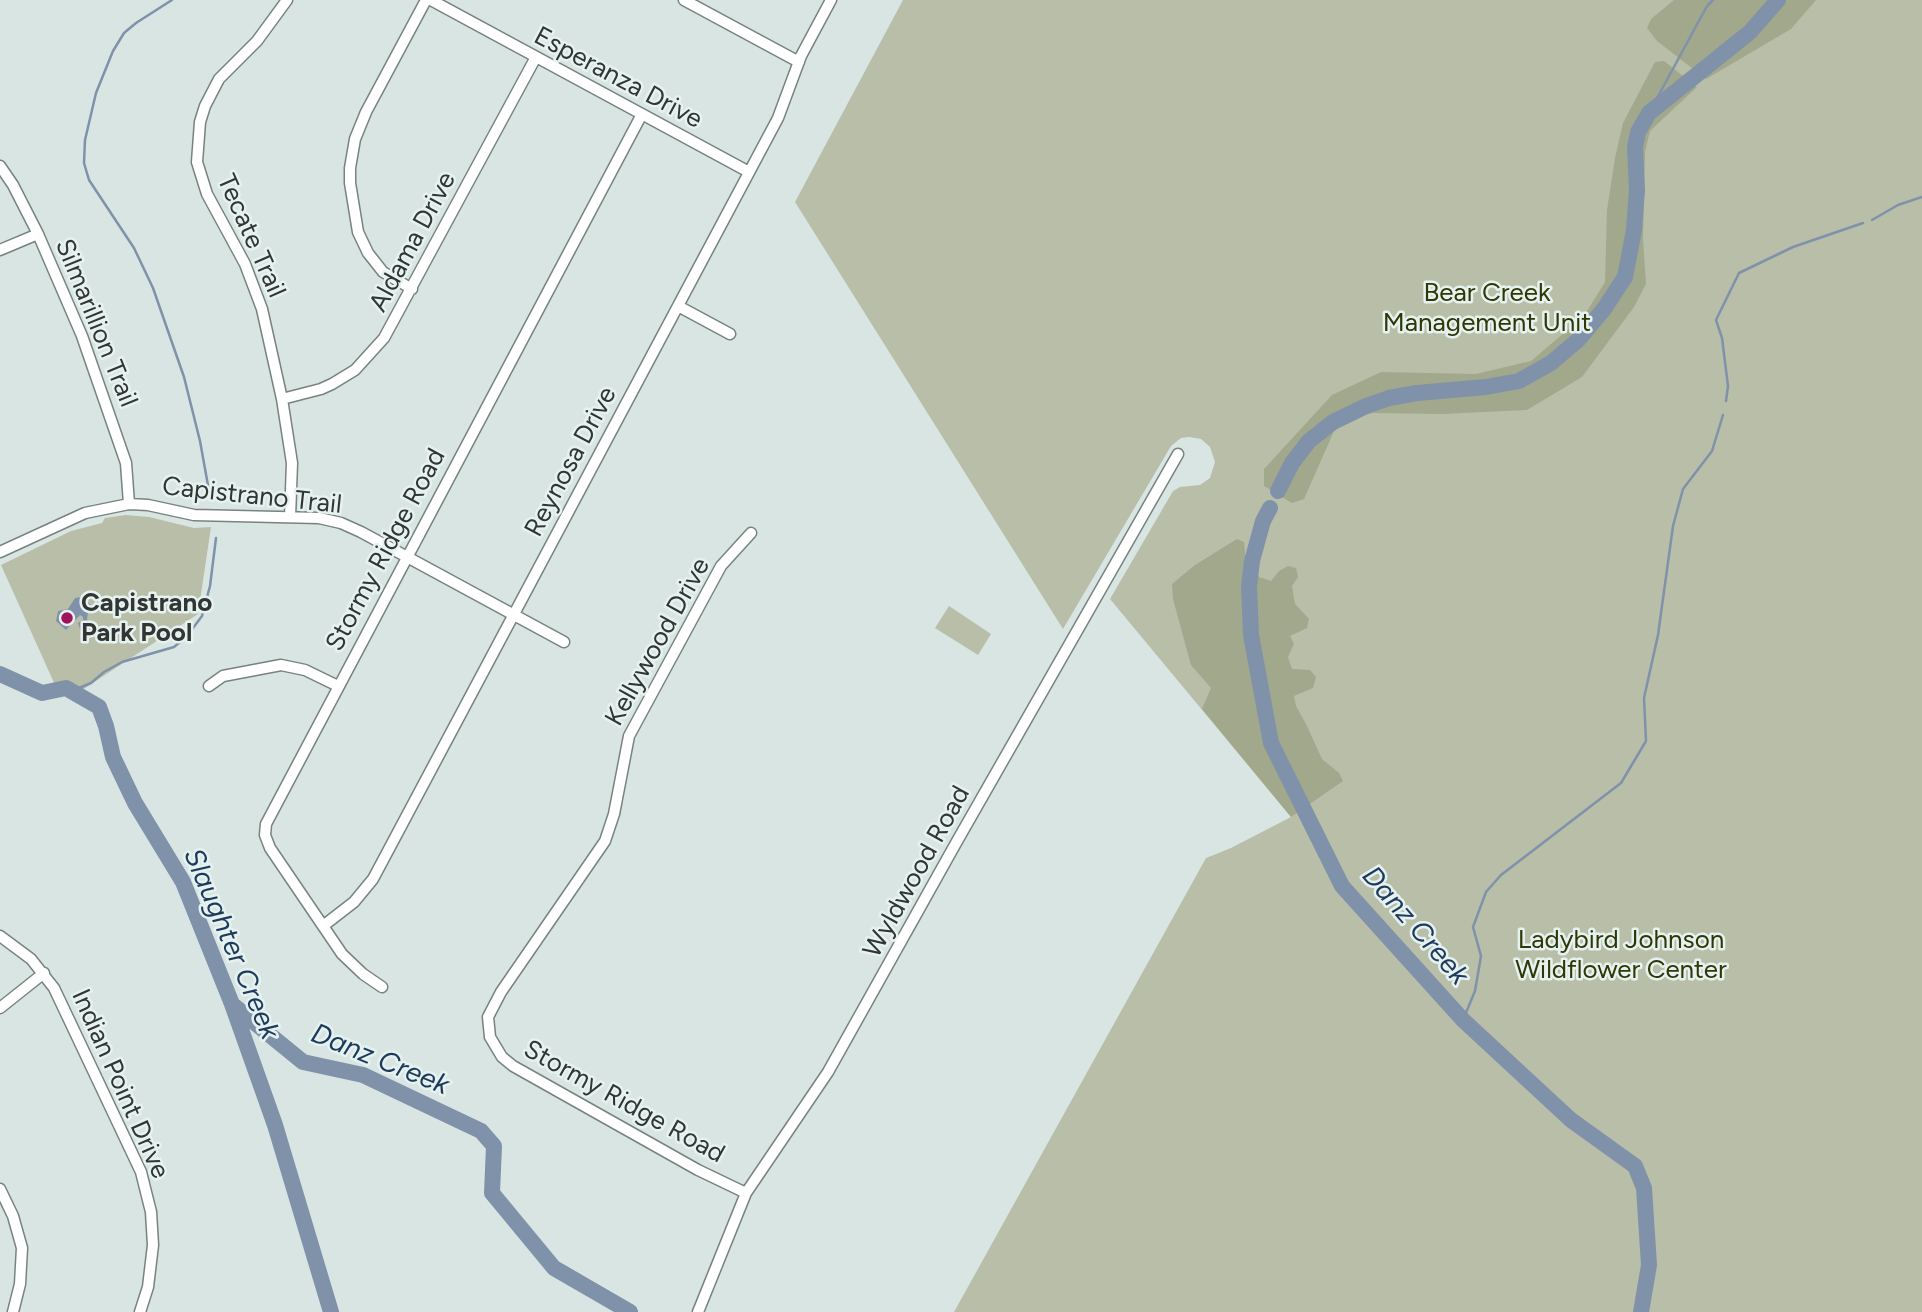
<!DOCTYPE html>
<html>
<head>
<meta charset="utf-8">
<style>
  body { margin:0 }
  canvas { display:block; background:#d9e5e3 }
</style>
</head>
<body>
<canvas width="1922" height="1312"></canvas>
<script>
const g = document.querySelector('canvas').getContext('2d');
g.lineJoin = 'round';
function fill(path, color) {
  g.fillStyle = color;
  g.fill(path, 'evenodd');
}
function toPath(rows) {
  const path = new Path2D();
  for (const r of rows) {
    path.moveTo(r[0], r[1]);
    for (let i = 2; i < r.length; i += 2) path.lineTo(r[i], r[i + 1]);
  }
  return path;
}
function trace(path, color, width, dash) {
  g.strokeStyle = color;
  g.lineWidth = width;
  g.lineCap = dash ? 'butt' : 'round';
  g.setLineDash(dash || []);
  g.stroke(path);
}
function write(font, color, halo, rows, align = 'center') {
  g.font = font + ' Figtree,sans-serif';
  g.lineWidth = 5;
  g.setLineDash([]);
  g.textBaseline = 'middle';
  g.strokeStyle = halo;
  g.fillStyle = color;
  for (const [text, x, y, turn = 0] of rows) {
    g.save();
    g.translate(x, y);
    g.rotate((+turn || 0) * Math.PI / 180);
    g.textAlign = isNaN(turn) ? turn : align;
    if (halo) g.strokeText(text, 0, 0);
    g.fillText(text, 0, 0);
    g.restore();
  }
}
const green = toPath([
  [903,0,1922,0,1922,1312,954,1312,1206,858,1231,848,1291,817,1110,599,1173,491,1180,487,1200,485,1210,478,1215,462,1210,447,1201,439,1189,437,1181,438,1171,446,1063,629,795,202],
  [126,515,149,517,194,528,211,527,198,614,79,692,55,685,1,565,71,531,102,523,105,518],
  [949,606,991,634,978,655,935,628]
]);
const forest = toPath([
  [1674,0,1816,0,1791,29,1706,79,1657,41,1647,28,1651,19],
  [1664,61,1697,87,1650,131,1645,152,1643,240,1646,284,1634,307,1582,377,1527,410,1442,414,1373,413,1353,417,1334,431,1304,499,1292,503,1264,486,1264,469,1332,395,1381,372,1476,374,1531,361,1584,316,1605,282,1607,210,1615,158,1623,123,1655,62],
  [1237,539,1244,542,1246,562,1259,577,1271,581,1279,571,1288,566,1296,568,1298,577,1292,586,1295,604,1309,619,1307,628,1290,636,1294,644,1288,657,1292,669,1310,670,1316,677,1313,688,1294,696,1296,706,1306,724,1322,759,1339,773,1343,781,1291,817,1202,709,1211,688,1191,665,1173,599,1172,584,1195,565]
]);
const water = toPath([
  [82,597,92,606,88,612,87,619,92,631,83,637,78,623,83,620,83,617,80,615,66,630,56,621,58,611,68,609,75,598]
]);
const stream = toPath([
  [172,0,136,23,124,33,113,51,96,93,85,140,84,163,89,180,134,248,153,288,184,377,200,441,209,491],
  [1649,113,1707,6,1713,0],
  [1872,220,1898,205,1922,197],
  [1726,401,1728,386,1722,338,1716,320,1739,273,1793,247,1863,223],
  [72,691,91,683,104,672,122,662,174,647,187,636,202,616,210,586,216,538],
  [1463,1020,1475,991,1481,956,1473,927,1486,892,1501,875,1621,783,1646,741,1644,698,1658,635,1673,526,1683,489,1712,451,1723,415]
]);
const river = toPath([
  [1278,491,1292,463,1309,441,1333,422,1366,406,1389,398,1417,393,1486,387,1519,381,1551,363,1578,340,1604,309,1625,277,1634,230,1637,190,1635,147,1638,132,1649,113,1750,32,1778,0],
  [1270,508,1263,521,1252,561,1249,587,1251,635,1271,743,1342,886,1463,1020,1571,1120,1635,1166,1644,1188,1649,1265,1641,1312],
  [0,674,42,693,66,688,99,707,106,726,113,757,135,803,183,882,232,1004,275,1125,331,1312],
  [233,1005,303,1062,363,1075,481,1131,494,1146,492,1193,554,1268,630,1312]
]);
const street = toPath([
  [287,0,257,41,219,79,205,106,200,122,197,162,207,194,245,264,262,309,282,399,292,463,290,517],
  [431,0,749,172],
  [684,0,799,62],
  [0,166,13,185,38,234,82,336,126,463,129,504],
  [0,250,38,234],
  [412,289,383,272,368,253,358,232,350,183,350,168,355,139,366,112,426,0],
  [678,306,730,334],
  [282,399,321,389,332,384,355,370,384,338,536,57],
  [0,552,85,513,129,504,148,505,194,515,319,518,341,523,361,532,564,642],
  [209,686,223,676,281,665,305,670,338,686],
  [323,926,354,902,373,879,778,118,801,56,831,0],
  [0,936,31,959,54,988,141,1172,151,1212,153,1245,148,1287,140,1312],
  [382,987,363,974,342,954,270,848,265,835,266,824,642,114],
  [0,1008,44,973],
  [0,1189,13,1216,22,1248,20,1284,13,1312],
  [746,1193,698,1170,513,1066,502,1057,490,1037,488,1017,501,992,605,841,614,814,629,736,721,566,751,533],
  [698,1312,746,1193,828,1072,956,843,1178,454]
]);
const markers = [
  [67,618,7,"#9f125c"]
];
const streetNames = [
  ["Esperanza Drive",618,78,28],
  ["Tecate Trail",251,236,66],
  ["Aldama Drive",413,242,-62],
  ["Silmarillion Trail",96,323,68],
  ["Reynosa Drive",571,462,-62],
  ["Capistrano Trail",252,496,6],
  ["Stormy Ridge Road",386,550,-62],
  ["Kellywood Drive",658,642,-61],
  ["Wyldwood Road",917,872,-61],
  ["Indian Point Drive",120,1084,66],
  ["Stormy Ridge Road",624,1102,29]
];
const parkNames = [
  ["Bear Creek",1487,293],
  ["Management Unit",1487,323],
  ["Ladybird Johnson",1621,940],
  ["Wildflower Center",1621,970]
];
const poiNames = [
  ["Capistrano",81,603],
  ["Park Pool",81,633]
];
const waterNames = [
  ["Danz Creek",1415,926,49],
  ["Slaughter Creek",231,944,67],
  ["Danz Creek",380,1060,22]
];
fill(green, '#b9bea9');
fill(forest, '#a1a88b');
fill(water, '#7f92aa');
trace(stream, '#7f92aa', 2.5);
trace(river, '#7f92aa', 16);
trace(street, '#788381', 13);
trace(street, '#fff', 10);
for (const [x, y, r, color] of markers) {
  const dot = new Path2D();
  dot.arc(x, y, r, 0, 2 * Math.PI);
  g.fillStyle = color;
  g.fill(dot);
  trace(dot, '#e6f2f0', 2.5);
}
write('26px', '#313635', '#e6f2f0', streetNames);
write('26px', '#2f3804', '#e6f2f0', parkNames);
write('bold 26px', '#313635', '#e6f2f0', poiNames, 'left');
write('italic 28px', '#1d3a5d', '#e6f2f0', waterNames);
</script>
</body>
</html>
